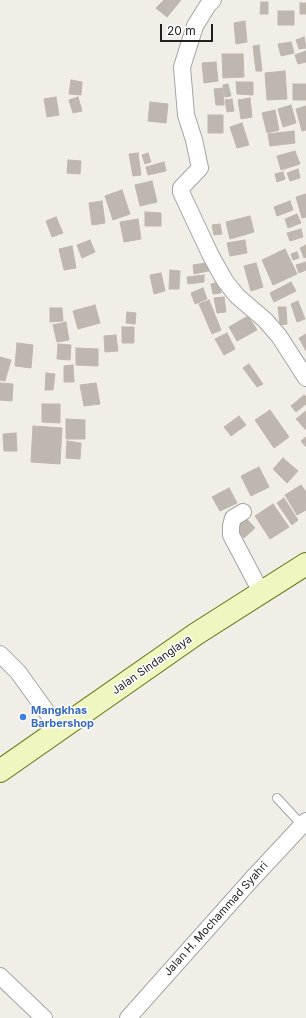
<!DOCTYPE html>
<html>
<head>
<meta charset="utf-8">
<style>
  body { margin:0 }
  #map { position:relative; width:306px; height:1018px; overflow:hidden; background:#f0eee7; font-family:Inter,sans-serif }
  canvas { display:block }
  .scale { position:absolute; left:160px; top:24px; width:53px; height:18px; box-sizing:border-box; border:2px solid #202020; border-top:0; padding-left:5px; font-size:12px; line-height:14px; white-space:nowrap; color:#202020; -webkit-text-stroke:3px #fff; paint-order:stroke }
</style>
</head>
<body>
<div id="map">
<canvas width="306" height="1018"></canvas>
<div class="scale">20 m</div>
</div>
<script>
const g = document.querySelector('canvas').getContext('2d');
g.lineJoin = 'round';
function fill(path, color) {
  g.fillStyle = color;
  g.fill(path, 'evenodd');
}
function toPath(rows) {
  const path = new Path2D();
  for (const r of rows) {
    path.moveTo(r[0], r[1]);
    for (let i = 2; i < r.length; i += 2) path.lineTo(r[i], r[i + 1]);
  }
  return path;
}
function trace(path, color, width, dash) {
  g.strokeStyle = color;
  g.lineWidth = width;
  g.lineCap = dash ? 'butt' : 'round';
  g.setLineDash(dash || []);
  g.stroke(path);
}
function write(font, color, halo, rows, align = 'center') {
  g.font = font + ' Inter,sans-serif';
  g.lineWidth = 3;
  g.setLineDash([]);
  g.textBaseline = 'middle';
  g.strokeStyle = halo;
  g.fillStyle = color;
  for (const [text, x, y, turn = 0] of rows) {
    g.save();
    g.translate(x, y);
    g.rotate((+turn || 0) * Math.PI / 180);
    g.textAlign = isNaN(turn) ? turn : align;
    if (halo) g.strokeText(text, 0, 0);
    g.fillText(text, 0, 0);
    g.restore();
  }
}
const building = toPath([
  [164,0,181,0,167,17,156,8,164,0],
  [261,2,268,2,268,14,260,14,261,2],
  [300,3,306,3,306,14,300,14,300,3],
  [278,11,294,11,294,25,278,25,278,11],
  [245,21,247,42,236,44,234,23,245,21],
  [304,37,306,48,299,49,296,40,304,37],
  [291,42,294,53,281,56,278,44,291,42],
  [259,45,262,71,256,71,253,46,259,45],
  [306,51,306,62,298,64,295,55,306,51],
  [222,54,243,54,244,77,223,78,222,54],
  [216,62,218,81,204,83,202,63,216,62],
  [285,71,287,99,267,100,265,73,285,71],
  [71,80,82,82,81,95,69,94,71,80],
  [236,82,253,82,253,95,237,94,236,82],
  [228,84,231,96,225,97,223,85,228,84],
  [293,84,306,84,306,100,293,100,293,84],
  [223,88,224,105,216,105,214,89,223,88],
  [56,97,59,115,47,117,44,99,56,97],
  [78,97,82,111,73,113,69,100,78,97],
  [250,98,252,117,241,119,238,100,250,98],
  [232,99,234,111,227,112,225,100,232,99],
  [150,102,168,104,166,123,148,121,150,102],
  [291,105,296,123,283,127,278,109,291,105],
  [306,106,306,130,302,131,296,109,306,106],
  [275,110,279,130,267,133,262,113,275,110],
  [208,115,223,115,223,133,208,133,208,115],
  [242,123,249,145,237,148,230,127,242,123],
  [294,131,295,143,270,146,268,134,294,131],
  [295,151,300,164,281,170,277,156,295,151],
  [138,153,141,175,133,176,129,154,138,153],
  [148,153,151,162,145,164,142,155,148,153],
  [68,160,81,161,80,174,67,173,68,160],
  [164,162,166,171,148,175,146,167,164,162],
  [298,169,300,178,290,181,287,173,298,169],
  [283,172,285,179,277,182,275,174,283,172],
  [152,181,157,202,140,206,135,185,152,181],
  [122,190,130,214,113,220,105,196,122,190],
  [306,194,306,217,302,218,296,197,306,194],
  [102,201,105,223,92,225,89,203,102,201],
  [290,201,293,210,277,216,274,207,290,201],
  [145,212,161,213,161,226,145,226,145,212],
  [297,214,301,223,288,228,285,219,297,214],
  [250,216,254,232,230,239,226,222,250,216],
  [56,217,63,233,52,237,46,221,56,217],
  [138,219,141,239,124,242,120,222,138,219],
  [220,224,222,234,214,235,212,225,220,224],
  [301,229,303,237,290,241,287,233,301,229],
  [90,240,95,252,82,258,77,245,90,240],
  [245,240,247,253,230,256,227,243,245,240],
  [306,245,306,257,304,258,300,248,306,245],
  [72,246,76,268,64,270,59,249,72,246],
  [285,249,297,274,273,285,262,260,285,249],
  [297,252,299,258,293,260,291,254,297,252],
  [211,262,213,270,194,274,193,265,211,262],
  [306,262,306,270,299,273,296,265,306,262],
  [256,263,263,287,251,291,244,266,256,263],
  [170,270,180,271,179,289,169,289,170,270],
  [161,273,165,291,154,294,150,275,161,273],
  [204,275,204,282,188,284,187,277,204,275],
  [219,282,221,293,213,294,211,284,219,282],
  [291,282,296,291,274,302,270,293,291,282],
  [203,288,207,299,195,304,191,293,203,288],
  [224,297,226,312,217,313,214,298,224,297],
  [209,300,221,330,212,334,199,304,209,300],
  [298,301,305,319,297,322,291,304,298,301],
  [95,305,100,323,78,329,73,311,95,305],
  [278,307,286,307,287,324,280,325,278,307],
  [50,308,62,308,63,321,50,322,50,308],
  [127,312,136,313,135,324,126,323,127,312],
  [248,316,257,330,237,341,229,327,248,316],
  [66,322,69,340,57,342,53,325,66,322],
  [122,327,134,327,134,343,122,343,122,327],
  [227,333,235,349,224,355,215,339,227,333],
  [306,334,306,351,299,338,306,334],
  [116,335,118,351,105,352,104,336,116,335],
  [17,343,33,345,31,368,15,366,17,343],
  [58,344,71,345,70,360,57,359,58,344],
  [76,348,98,349,98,366,76,365,76,348],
  [0,357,11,360,5,381,0,380,0,357],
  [249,364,263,384,257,387,243,368,249,364],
  [73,365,74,382,64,382,64,366,73,365],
  [46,373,55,374,53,390,45,390,46,373],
  [0,383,13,384,12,401,0,400,0,383],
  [96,383,100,404,84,406,80,385,96,383],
  [304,395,306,397,306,404,296,412,291,406,304,395],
  [42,404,60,404,60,423,42,422,42,404],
  [270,410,289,437,274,448,255,420,270,410],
  [306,411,306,430,296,419,306,411],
  [239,416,246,425,231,436,224,427,239,416],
  [66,419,85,420,85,439,66,439,66,419],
  [33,426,62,428,60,464,31,462,33,426],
  [16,433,17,451,4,451,3,434,16,433],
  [306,437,306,447,301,441,306,437],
  [67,441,81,443,80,459,66,458,67,441],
  [283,458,298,471,287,483,273,469,283,458],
  [259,467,269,487,251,496,241,476,259,467],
  [301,485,306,492,306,510,297,515,285,495,301,485],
  [229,488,237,503,220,511,212,497,229,488],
  [284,498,298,520,292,525,277,503,284,498],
  [273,504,289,527,270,539,255,516,273,504],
  [245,517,255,528,244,538,234,526,245,517]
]);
const lane = toPath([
  [277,798,302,825]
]);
const street = toPath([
  [213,0,208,5,195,26,182,67,186,115,194,140,200,168,181,188,181,192,211,256,225,281,237,296,265,320,279,336,306,378],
  [243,512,233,518,231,526,231,535,261,592],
  [0,654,18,672,59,729],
  [0,976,44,1018],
  [128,1018,251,880,306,821]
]);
const secondary = toPath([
  [0,771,196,634,306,564]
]);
const markers = [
  [23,717,4,"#3f7fe0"]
];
const streetNames = [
  ["Jalan Sindanglaya",152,665,-35],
  ["Jalan H. Mochammad Syahri",216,919,-48]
];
const shopNames = [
  ["Mangkhas",31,711],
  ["Barbershop",31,724]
];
fill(building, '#bdb7b0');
trace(building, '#c1b6ab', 1);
trace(lane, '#a4a4a4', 10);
trace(street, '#a4a4a4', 18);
trace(secondary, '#5f730c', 24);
trace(lane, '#fff', 8);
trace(street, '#fff', 16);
trace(secondary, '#eff6c0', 22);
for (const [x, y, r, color] of markers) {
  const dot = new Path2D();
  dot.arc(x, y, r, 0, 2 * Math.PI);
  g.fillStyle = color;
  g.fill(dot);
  trace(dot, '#fff', 1.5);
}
write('11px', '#202020', '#fff', streetNames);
write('bold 11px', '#366cbe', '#fff', shopNames, 'left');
</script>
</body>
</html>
